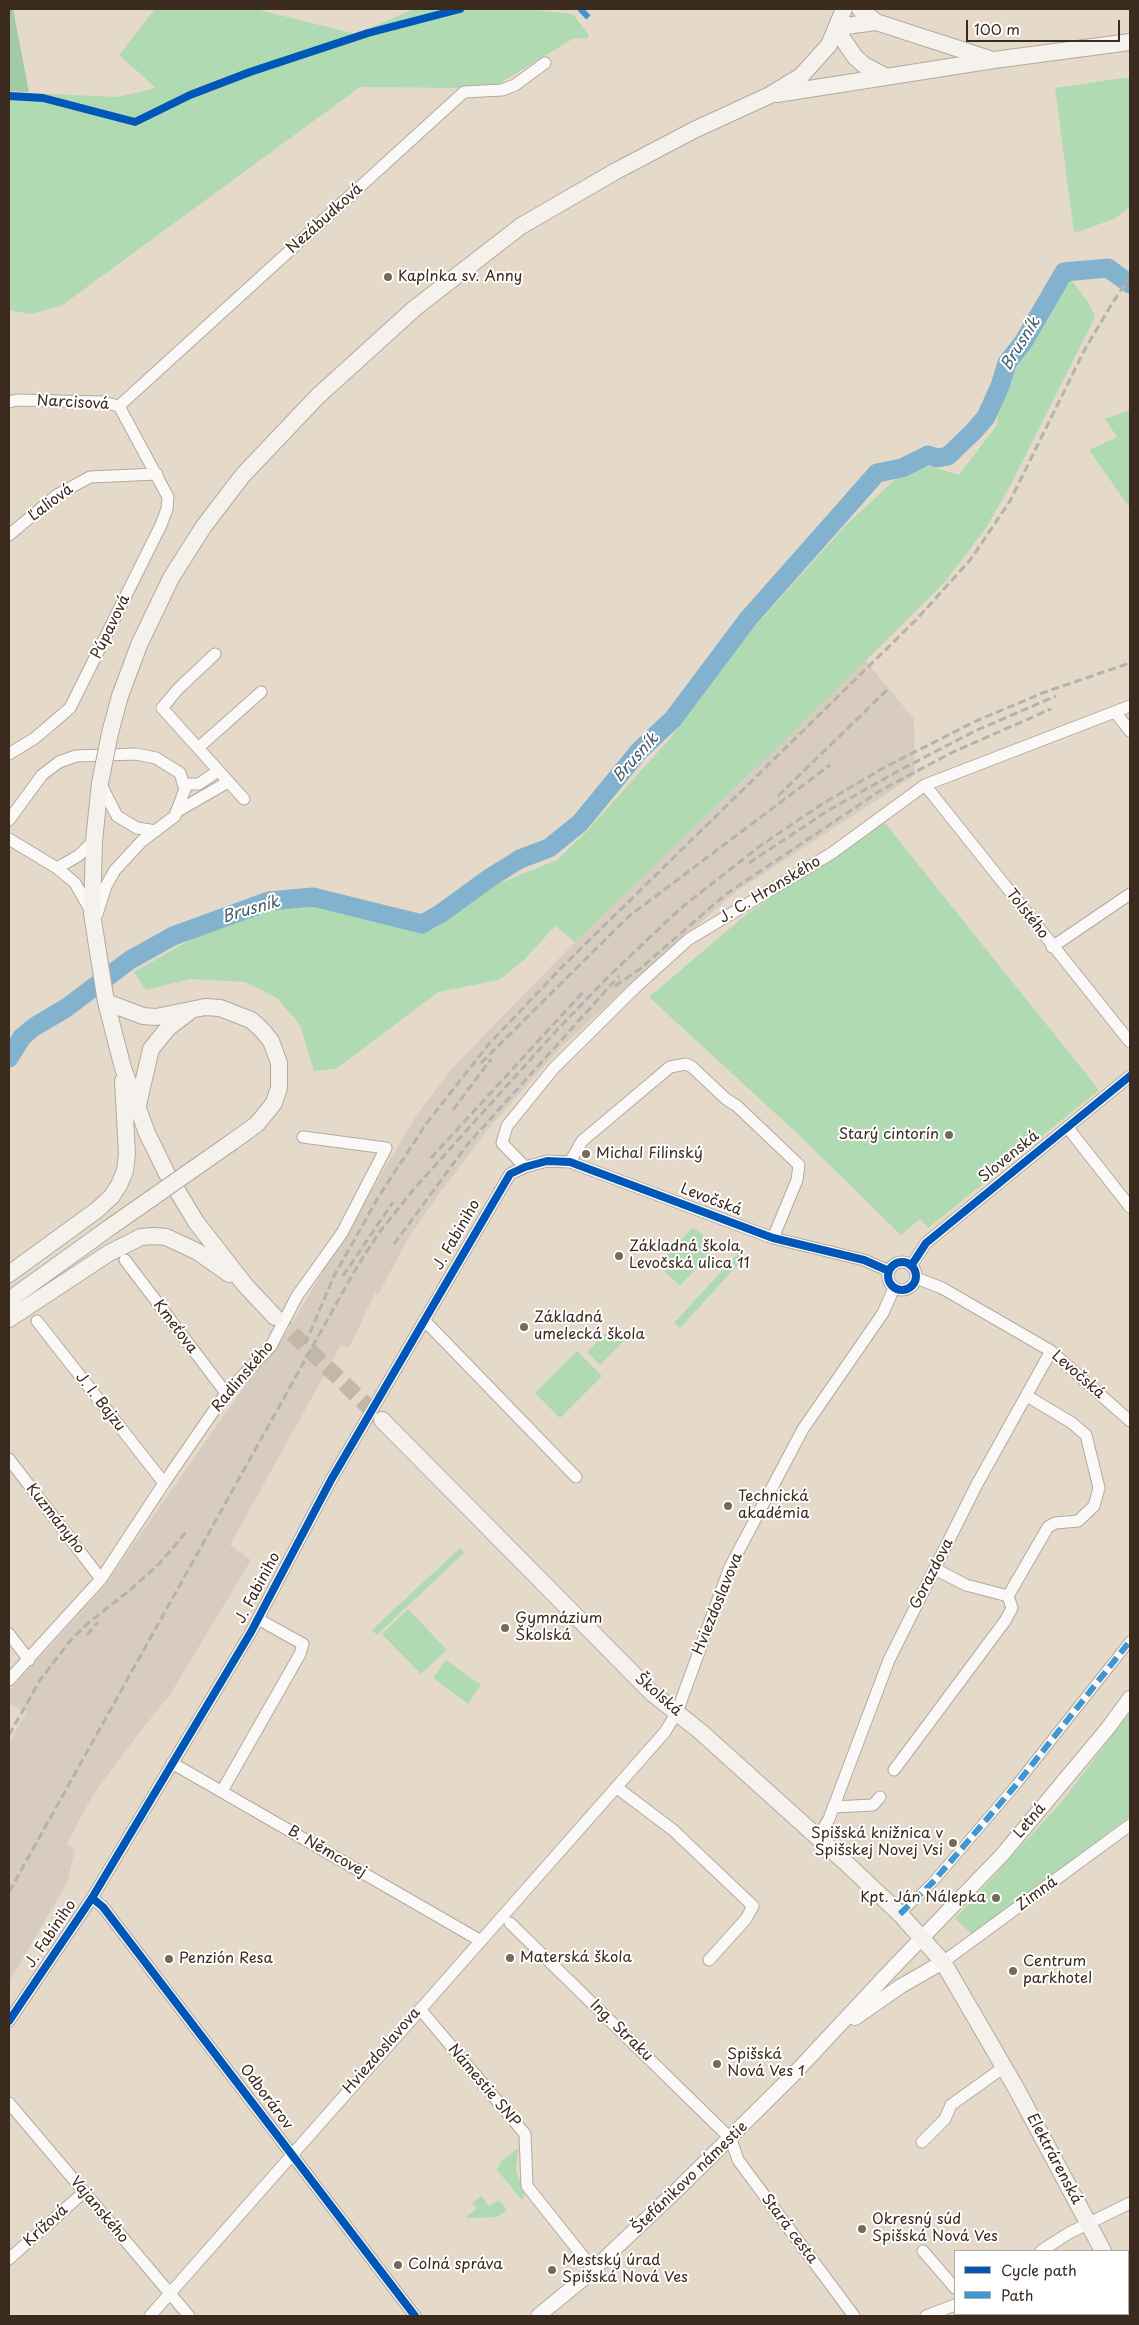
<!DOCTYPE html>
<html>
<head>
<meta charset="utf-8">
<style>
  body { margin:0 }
  #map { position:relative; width:1139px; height:2325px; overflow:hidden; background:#e5dac9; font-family:"Playpen Sans",sans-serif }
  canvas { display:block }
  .frame { position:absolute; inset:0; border:10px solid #3b2a1e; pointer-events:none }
  .legend { position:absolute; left:954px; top:2250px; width:175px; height:65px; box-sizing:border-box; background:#fff; border:1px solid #b1aaa5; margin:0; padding:6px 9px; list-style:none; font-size:15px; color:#3b2a1e }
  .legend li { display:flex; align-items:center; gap:10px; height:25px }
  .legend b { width:25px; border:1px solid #b1aaa5 }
  .scale { position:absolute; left:966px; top:20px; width:154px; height:22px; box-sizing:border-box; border:2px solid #3b2a1e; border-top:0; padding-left:6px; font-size:15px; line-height:18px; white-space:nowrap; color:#3b2a1e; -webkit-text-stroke:4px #fff; paint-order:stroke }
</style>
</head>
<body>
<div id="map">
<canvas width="1139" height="2325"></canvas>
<div class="frame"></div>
<ul class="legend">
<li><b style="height:6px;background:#0057b8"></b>Cycle path</li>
<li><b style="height:6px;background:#3e96d5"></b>Path</li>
</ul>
<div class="scale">100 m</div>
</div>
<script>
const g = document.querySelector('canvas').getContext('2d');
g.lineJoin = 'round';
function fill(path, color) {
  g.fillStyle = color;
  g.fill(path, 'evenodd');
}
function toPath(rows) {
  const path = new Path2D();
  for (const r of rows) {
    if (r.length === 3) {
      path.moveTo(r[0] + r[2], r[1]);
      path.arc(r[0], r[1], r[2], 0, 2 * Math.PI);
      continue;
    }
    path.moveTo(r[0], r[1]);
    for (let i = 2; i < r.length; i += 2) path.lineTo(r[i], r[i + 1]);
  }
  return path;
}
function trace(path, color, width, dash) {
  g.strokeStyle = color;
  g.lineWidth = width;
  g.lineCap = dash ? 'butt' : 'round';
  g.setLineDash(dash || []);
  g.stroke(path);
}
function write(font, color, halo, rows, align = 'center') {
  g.font = font + ' "Playpen Sans",sans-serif';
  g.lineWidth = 4;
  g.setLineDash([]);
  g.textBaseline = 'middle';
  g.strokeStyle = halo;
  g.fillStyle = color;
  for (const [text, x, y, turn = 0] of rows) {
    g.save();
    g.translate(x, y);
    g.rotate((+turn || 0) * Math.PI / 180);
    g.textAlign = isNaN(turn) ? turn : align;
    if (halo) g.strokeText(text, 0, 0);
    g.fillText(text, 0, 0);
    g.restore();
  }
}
const industrial = toPath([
  [865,660,914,719,915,775,737,891,623,990,557,1051,489,1128,438,1195,409,1237,378,1295,375,1293,349,1348,341,1345,230,1545,251,1560,171,1693,122,1755,92,1797,67,1843,75,1851,67,1883,9,1982,9,1743,26,1712,9,1704,9,1691,103,1588,250,1378,277,1348,418,1113,456,1064,575,942,777,748]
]);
const green = toPath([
  [155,9,255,9,356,34,412,10,525,9,573,14,589,36,587,39,574,38,497,85,458,88,360,87,61,306,30,314,9,310,9,92,117,97,156,88,119,55],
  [1130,77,1130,207,1114,219,1074,233,1055,88],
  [1068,276,1089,303,1095,317,1010,486,986,528,945,582,777,748,575,942,555,926,524,960,499,980,438,992,336,1069,314,1071,300,1025,277,998,245,982,190,979,146,990,134,972,207,930,300,899,433,930,495,885,557,860,586,832,668,741,749,633,845,526,914,462,959,475,997,425,1001,380,1014,350],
  [1130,410,1130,508,1089,450,1117,437,1105,419],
  [884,822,1099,1090,928,1228,920,1219,901,1235,801,1137,649,997,748,913],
  [693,1227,716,1247,680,1286,658,1265],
  [739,1252,745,1257,680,1328,674,1323],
  [611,1328,624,1341,600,1365,587,1352],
  [577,1351,602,1376,560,1418,535,1393],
  [460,1548,464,1553,377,1635,372,1630],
  [408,1609,447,1650,421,1674,382,1634],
  [446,1660,481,1685,468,1704,433,1678],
  [1130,1712,1130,1816,1008,1910,973,1935,955,1919,1064,1799],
  [518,2148,516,2171,525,2194,522,2200,497,2170,501,2161],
  [481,2196,489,2206,499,2200,507,2210,497,2217,465,2218,477,2208,472,2203]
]);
const forest = toPath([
  [9,9,13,9,29,92,9,91]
]);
const river = toPath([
  [9,1058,22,1037,34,1027,66,1008,130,960,173,936,269,901,313,897,422,924,440,914,491,877,520,859,549,848,580,823,639,751,673,719,748,619,877,473,902,468,928,455,937,458,948,456,974,431,986,417,1000,386,1007,363,1024,341,1064,272,1108,268,1130,284]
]);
const secondaryTunnel = toPath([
  [275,1317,382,1420]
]);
const pedestrian = toPath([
  [900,1914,933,1882,1016,1785,1130,1641]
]);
const minor = toPath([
  [9,402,17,400,102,402,119,406,168,497,167,509,161,525,70,708,35,738,9,754],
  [119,406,464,92,502,90,515,85,545,63],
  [9,535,57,495,90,477,157,474],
  [215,654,178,689,162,708,244,799],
  [1115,712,1130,731],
  [198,748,261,692],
  [100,783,117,816,137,828,156,831],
  [183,784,199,784,218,771],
  [925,785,1130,1042],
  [176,812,228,782],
  [9,820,42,775,59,762,76,756,136,754,156,758,180,773,185,789,175,816,142,841,115,870,106,886,97,914],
  [9,839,57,868,75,883,92,913],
  [57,868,78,856,94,841],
  [1052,947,1130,894],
  [1068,1128,1130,1207],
  [570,1162,582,1141,670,1067,686,1064,692,1067,726,1099,737,1106,799,1165,797,1180,773,1238],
  [525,1167,502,1143,507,1126,554,1068,638,985,689,939,832,853,925,785,1130,706],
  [125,1260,226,1393],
  [902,1276,14],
  [911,1266,926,1243,1130,1076],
  [916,1278,942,1288,1051,1351,1130,1421],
  [424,1320,576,1477],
  [37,1321,164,1483],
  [9,1459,101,1579],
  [935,1569,966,1585,1008,1596],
  [1008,1596,1048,1527,1055,1523,1078,1521,1094,1506,1099,1488,1086,1435,1072,1423,1027,1396],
  [9,1634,29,1660],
  [9,1680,101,1579,164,1483,226,1393,271,1346,297,1296,342,1233,386,1148,303,1137],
  [172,1763,481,1941],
  [894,1770,1005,1621,1012,1608,1008,1596],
  [616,1787,673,1830,753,1906,746,1919,709,1960],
  [222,1791,300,1654,303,1644,258,1619],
  [833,1807,873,1805,880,1797],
  [818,1837,829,1819,889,1660,976,1486,1051,1351],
  [92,1898,103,1907,415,2316],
  [510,1923,731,2139,738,2160,854,2316],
  [943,1962,1130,1825],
  [420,2009,525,2134,527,2186,593,2269],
  [9,2021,92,1898,251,1632,331,1480,510,1174,525,1167,547,1161,570,1162,773,1238,864,1260,889,1271],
  [9,2103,189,2316],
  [922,2142,945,2119,951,2105,1004,2067],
  [923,2251,955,2288],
  [1041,2251,1069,2233,1130,2203],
  [9,2259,84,2192],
  [150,2316,665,1732,677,1712,730,1567,803,1429,883,1313,894,1288],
  [926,2316,955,2305]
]);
const tertiary = toPath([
  [855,2018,901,1986,943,1962],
  [538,2316,583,2279,678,2189,792,2076,891,1970,1002,1855,1108,1728,1130,1698]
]);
const secondary = toPath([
  [860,9,876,22,990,59],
  [838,27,842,38,855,57,864,65,885,76],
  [838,27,876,22],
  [777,94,994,60,1130,42],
  [110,733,120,696,139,645,171,578,188,551,204,526,243,475,318,396,415,308,521,226,616,171,694,130,768,96,801,76,829,45,844,9],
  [100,783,94,841,92,914,106,1002,123,1068,147,1133,166,1172,196,1222,245,1285,275,1317],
  [106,1002,143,1016,156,1017,205,1007,220,1008,251,1020,262,1030,271,1041,279,1063,279,1088,274,1103,257,1124,232,1142],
  [137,1109,151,1049,168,1028,189,1012],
  [9,1274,97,1210,112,1196,119,1185,125,1171,127,1154,123,1081],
  [9,1300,109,1228],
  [9,1319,109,1253,141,1237,154,1236,166,1237,198,1252,229,1274],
  [382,1420,652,1693,701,1732,844,1861,900,1914,943,1962,1016,2088,1103,2251],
  [1128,2295,1130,2299]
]);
const rail = toPath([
  [778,796,887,690],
  [749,863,829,810,900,770,975,731,1056,696],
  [615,986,641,968,726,894,883,789,953,752,1051,709],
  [481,1063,628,917,830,765],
  [453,1110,491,1059],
  [431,1158,584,991],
  [394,1244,467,1145,619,976],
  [343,1276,393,1202],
  [305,1344,334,1276,379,1196,426,1124,488,1045,563,966,916,620,971,559,1010,501,1085,349,1113,302,1130,277],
  [130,1590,159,1564,187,1531],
  [87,1635,98,1622],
  [9,1735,40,1680,70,1641,88,1623,134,1587],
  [9,1892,354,1272,378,1234,413,1190,557,1030,609,976,681,908,760,846,822,804,887,766,976,721,1045,692,1130,663]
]);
const secondaryBridge = toPath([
  [100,783,110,733],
  [109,1228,232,1142]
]);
const quiet = toPath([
  [580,9,590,19],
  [900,1914,933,1882,1016,1785,1130,1641]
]);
const cycleway = toPath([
  [9,96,43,98,135,122,190,95,250,72,368,33,460,9],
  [902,1276,14],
  [911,1266,926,1243,1130,1076],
  [92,1898,103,1907,415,2316],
  [9,2021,92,1898,251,1632,331,1480,510,1174,525,1167,547,1161,570,1162,773,1238,864,1260,889,1271]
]);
const markers = [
  [388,277,5,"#76685a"],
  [949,1135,5,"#76685a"],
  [586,1154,5,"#76685a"],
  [619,1256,5,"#76685a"],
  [524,1327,5,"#76685a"],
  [728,1506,5,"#76685a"],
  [505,1628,5,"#76685a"],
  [953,1843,5,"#76685a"],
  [996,1898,5,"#76685a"],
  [510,1958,5,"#76685a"],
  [169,1959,5,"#76685a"],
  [1013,1971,5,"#76685a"],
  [717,2064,5,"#76685a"],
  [862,2229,5,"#76685a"],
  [398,2265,5,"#76685a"],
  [552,2270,5,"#76685a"]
];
const streetNames = [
  ["Nezábudková",325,219,-42],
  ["Narcisová",73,403,3],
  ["Ľaliová",51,503,-37],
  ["Púpavová",111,627,-64],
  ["J. C. Hronského",770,890,-31],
  ["Tolstého",1027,914,52],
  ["Slovenská",1009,1157,-39],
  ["Levočská",711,1200,21],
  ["J. Fabiniho",457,1235,-60],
  ["Kmeťova",175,1327,53],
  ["Levočská",1078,1375,41],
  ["Radlinského",243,1377,-50],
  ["J. I. Bajzu",100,1402,52],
  ["Kuzmányho",55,1519,52],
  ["Gorazdova",932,1574,-63],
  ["J. Fabiniho",258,1588,-62],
  ["Hviezdoslavova",718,1604,-68],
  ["Školská",658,1695,41],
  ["Letná",1030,1821,-50],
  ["B. Němcovej",327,1852,30],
  ["Zimná",1037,1894,-36],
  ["J. Fabiniho",51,1934,-56],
  ["Ing. Straku",621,2031,44],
  ["Hviezdoslavova",382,2051,-49],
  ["Námestie SNP",484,2086,50],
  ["Odborárov",266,2097,53],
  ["Elektrárenská",1054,2159,62],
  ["Štefánikovo námestie",690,2178,-44],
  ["Vajanského",99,2210,50],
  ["Krížová",46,2226,-42],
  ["Stará cesta",789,2229,53]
];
const poiNames = [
  ["Kaplnka sv. Anny",398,277],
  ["Starý cintorín",939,1135,"right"],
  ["Michal Filinský",596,1154],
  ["Základná škola,",629,1247],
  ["Levočská ulica 11",629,1264],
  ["Základná",534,1318],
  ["umelecká škola",534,1335],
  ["Technická",738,1497],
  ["akadémia",738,1514],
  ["Gymnázium",515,1619],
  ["Školská",515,1636],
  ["Spišská knižnica v",943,1834,"right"],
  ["Spišskej Novej Vsi",943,1851,"right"],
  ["Kpt. Ján Nálepka",986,1898,"right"],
  ["Materská škola",520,1958],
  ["Penzión Resa",179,1959],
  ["Centrum",1023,1962],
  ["parkhotel",1023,1979],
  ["Spišská",727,2055],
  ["Nová Ves 1",727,2072],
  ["Okresný súd",872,2220],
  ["Spišská Nová Ves",872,2237],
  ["Mestský úrad",562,2261],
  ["Spišská Nová Ves",562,2278],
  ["Colná správa",408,2265]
];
const waterNames = [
  ["Brusník",1021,344,-58],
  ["Brusník",636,758,-48],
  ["Brusník",251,910,-16]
];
fill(industrial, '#d8ccc1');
fill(green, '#b0dbb2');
fill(forest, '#a2caa4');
trace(river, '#83b2ce', 19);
trace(secondaryTunnel, '#c3b7a7', 16, [16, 8]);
trace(pedestrian, '#b2aa9e', 11);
trace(minor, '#b2aa9e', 13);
trace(tertiary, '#b2aa9e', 16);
trace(secondary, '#b2aa9e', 18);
trace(pedestrian, '#fbf9f7', 9);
trace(minor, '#fbf9f7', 11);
trace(tertiary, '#fbf9f7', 14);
trace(secondary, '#f5f1ed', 16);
trace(rail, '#b5b2ae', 3, [8, 4]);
trace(secondaryBridge, '#b2aa9e', 18, []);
trace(secondaryBridge, '#f5f1ed', 16);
trace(quiet, '#3e96d5', 6, [12, 6]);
trace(cycleway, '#0057b8', 8);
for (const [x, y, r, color] of markers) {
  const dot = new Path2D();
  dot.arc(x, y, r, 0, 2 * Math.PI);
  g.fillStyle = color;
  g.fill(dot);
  trace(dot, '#fff', 2);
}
write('15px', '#3b2a1e', '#fff', streetNames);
write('15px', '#3b2a1e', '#fff', poiNames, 'left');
write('italic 16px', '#48606e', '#fff', waterNames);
</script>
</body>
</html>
